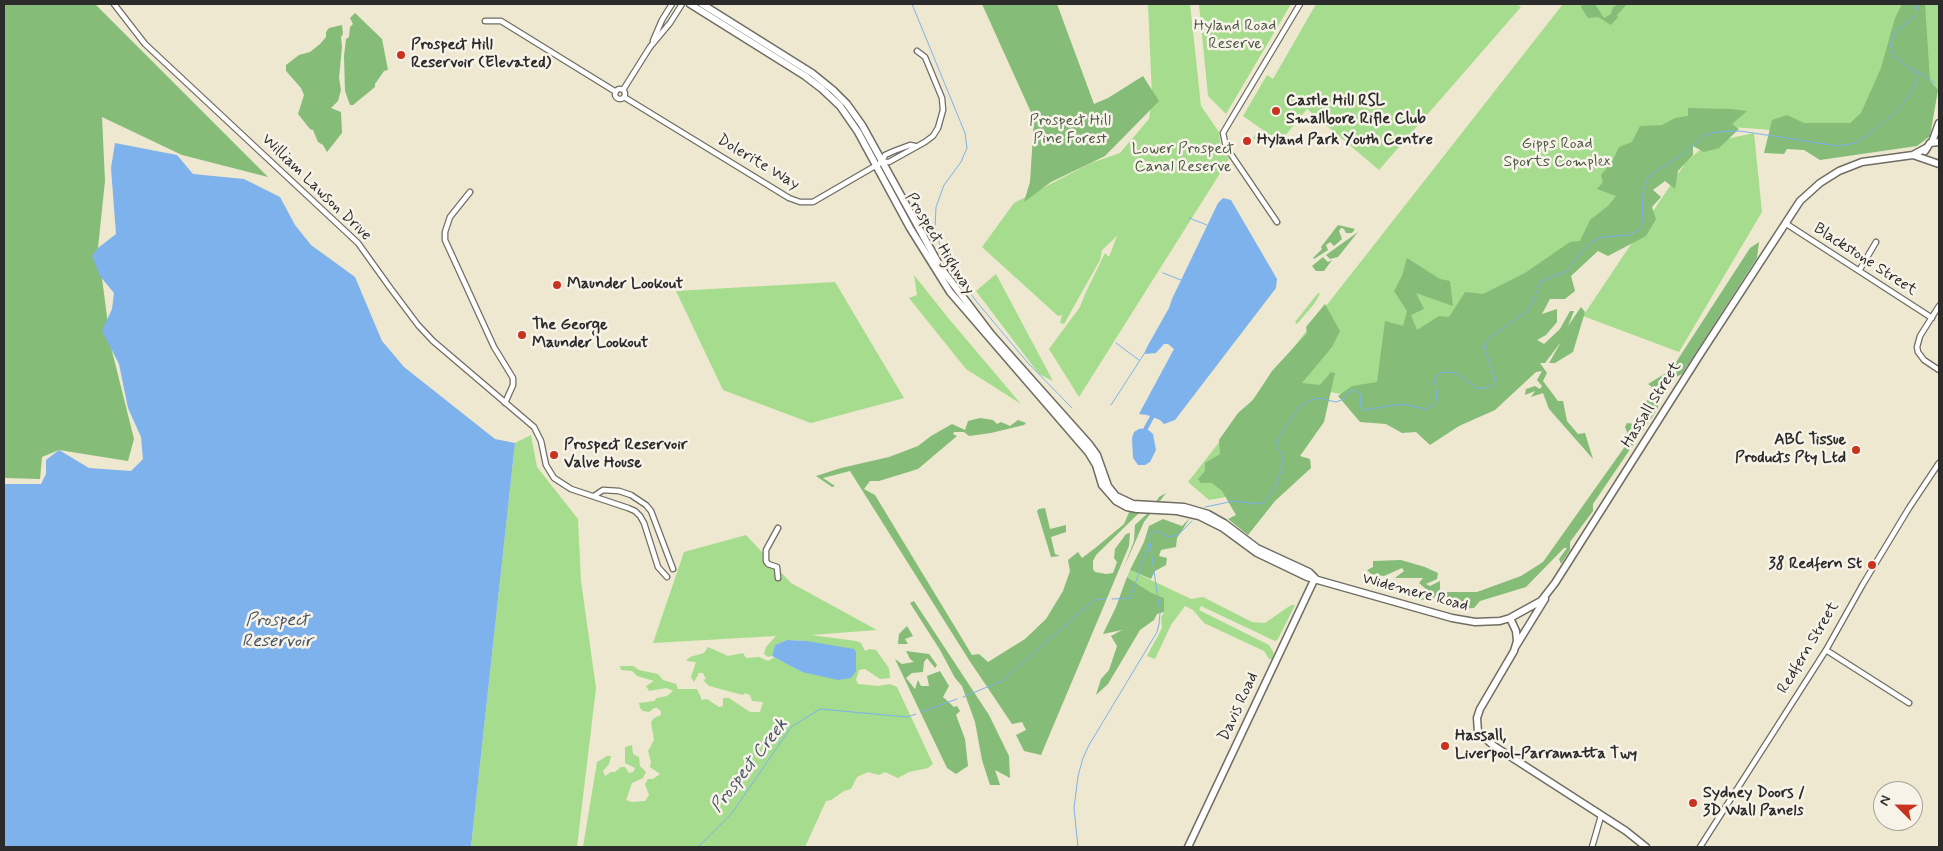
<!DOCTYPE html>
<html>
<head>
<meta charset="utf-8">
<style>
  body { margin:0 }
  #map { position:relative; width:1943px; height:851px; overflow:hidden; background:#ede8cf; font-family:Mynerve,sans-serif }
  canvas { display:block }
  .frame { position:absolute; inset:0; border:5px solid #2b2b2b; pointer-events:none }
  .north { position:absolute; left:1873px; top:781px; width:50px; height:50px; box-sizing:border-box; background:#f7f3e8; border:1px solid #a5a39c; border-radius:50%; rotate:293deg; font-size:14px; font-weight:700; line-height:20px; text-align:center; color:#2b2b2b }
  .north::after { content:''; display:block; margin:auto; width:18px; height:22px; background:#c8321e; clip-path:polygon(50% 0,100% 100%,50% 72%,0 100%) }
</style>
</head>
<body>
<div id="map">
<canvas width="1943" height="851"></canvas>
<div class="frame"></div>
<div class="north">N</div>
</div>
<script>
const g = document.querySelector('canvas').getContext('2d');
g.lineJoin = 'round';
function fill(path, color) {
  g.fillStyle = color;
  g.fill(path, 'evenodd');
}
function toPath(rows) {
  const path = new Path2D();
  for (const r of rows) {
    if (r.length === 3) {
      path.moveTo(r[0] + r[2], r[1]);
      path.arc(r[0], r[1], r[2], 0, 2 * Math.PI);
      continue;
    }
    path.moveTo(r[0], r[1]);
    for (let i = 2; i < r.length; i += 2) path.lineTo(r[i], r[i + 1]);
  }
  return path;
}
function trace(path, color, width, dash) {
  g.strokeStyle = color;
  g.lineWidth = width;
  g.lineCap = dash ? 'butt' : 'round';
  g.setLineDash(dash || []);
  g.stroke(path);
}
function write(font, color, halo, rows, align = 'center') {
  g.font = font + ' Mynerve,sans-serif';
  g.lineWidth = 5;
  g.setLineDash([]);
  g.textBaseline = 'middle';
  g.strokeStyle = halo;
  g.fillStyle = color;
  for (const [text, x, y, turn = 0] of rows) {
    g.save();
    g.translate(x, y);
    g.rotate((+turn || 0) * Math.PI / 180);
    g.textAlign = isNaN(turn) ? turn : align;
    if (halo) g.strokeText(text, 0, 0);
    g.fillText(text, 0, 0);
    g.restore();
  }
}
const green = toPath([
  [1148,4,1190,4,1201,106,1219,132,1221,148,1229,159,1079,397,1049,349,1080,307,1085,294,1105,253,1109,257,1117,236,1102,250,1100,260,1064,324,1060,323,1062,315,1058,316,982,247,1014,203,1091,163,1120,153,1149,119,1152,97],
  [1199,4,1291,4,1226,114,1208,96],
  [1316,4,1516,4,1521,7,1379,170,1307,109,1280,142,1243,116,1267,75,1273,79],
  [1563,4,1939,4,1939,85,1928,134,1849,140,1761,129,1729,127,1664,159,1639,218,1361,398,1326,391,1226,497,1209,500,1188,482],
  [1259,130,1274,141,1269,149,1253,138],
  [1754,133,1762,212,1679,352,1583,316,1686,162,1708,143],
  [996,274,1053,381,1039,374,976,291],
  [914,275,949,319,1021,404,966,369,909,298,917,295],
  [835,282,904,398,811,423,723,390,676,291],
  [1318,293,1320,294,1314,304,1297,324,1295,322],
  [531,435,537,467,578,519,581,581,596,688,577,847,471,847,515,443],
  [746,535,791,583,877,630,811,635,856,641,861,643,865,651,870,649,876,650,889,668,890,678,880,679,865,669,859,670,856,680,858,684,878,686,890,684,897,687,933,764,928,768,909,772,898,778,885,772,879,775,868,772,857,777,851,789,844,791,831,800,826,801,805,847,583,847,597,762,607,756,611,756,609,764,603,771,605,776,611,772,615,772,621,767,625,767,629,773,633,772,635,768,625,763,625,747,632,745,633,754,639,757,640,766,646,772,643,778,632,783,626,800,632,802,645,801,649,795,645,784,648,779,653,779,660,774,650,767,651,762,648,751,654,740,651,722,654,718,661,715,661,711,657,708,654,708,649,712,643,711,640,708,639,703,654,701,657,698,667,696,673,691,666,688,649,691,646,686,654,681,637,676,632,671,621,670,620,666,633,666,639,670,658,674,663,680,676,684,678,689,697,689,702,700,707,699,719,707,723,706,723,698,729,698,750,712,760,712,763,702,752,701,750,695,745,693,743,695,709,686,703,680,706,679,703,673,699,673,694,682,691,677,696,662,686,661,690,657,704,653,708,647,728,656,743,653,746,658,759,657,768,661,775,657,802,672,807,641,787,640,775,645,772,656,768,657,764,654,766,647,776,636,653,643,684,552],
  [1130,570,1191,599,1203,597,1252,622,1265,623,1291,605,1295,605,1278,639,1275,641,1201,606,1199,610,1269,645,1274,653,1272,659,1269,659,1264,651,1204,623,1193,610,1185,606,1171,625,1155,659,1147,656,1162,628,1161,618,1164,612,1164,598,1150,592,1127,577]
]);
const forest = toPath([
  [4,4,95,4,268,177,182,155,102,117,105,181,98,248,111,347,134,439,128,461,59,450,42,457,40,479,4,478],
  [982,4,1057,4,1094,104,1108,98,1143,76,1159,101,1105,156,1051,182,1024,202,1030,182,1034,119],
  [1582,4,1595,4,1604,18,1611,14,1613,7,1619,4,1626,5,1617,15,1618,17,1611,25,1598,17,1588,18,1581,7],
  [1902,4,1925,4,1930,81,1938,90,1930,136,1917,146,1820,160,1804,150,1787,149,1784,154,1764,153,1772,120,1787,115,1804,123,1850,123,1861,113,1881,68,1895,18],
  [355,13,382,39,388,70,384,71,375,84,375,87,353,105,350,105,345,91,344,56,346,39,349,37,350,27,353,24,350,18],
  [342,25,343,34,341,37,342,47,339,78,341,90,338,101,331,108,341,112,342,133,327,152,323,145,318,142,313,130,310,129,298,114,304,95,301,88,286,71,286,65,299,55,310,52,320,44,326,37,326,32,329,28],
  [1688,108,1731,109,1747,111,1732,124,1739,129,1719,148,1704,152,1693,146,1693,155,1678,171,1675,189,1665,181,1653,190,1661,197,1652,207,1656,219,1646,236,1608,256,1598,251,1571,276,1575,291,1565,299,1550,299,1542,314,1557,309,1557,322,1546,335,1537,340,1544,344,1560,329,1570,311,1574,311,1568,326,1581,307,1585,312,1573,352,1555,363,1549,363,1561,342,1545,363,1540,363,1547,373,1543,381,1558,401,1563,401,1567,421,1578,434,1585,433,1593,459,1549,409,1543,393,1531,397,1535,391,1525,395,1526,389,1535,386,1540,389,1542,386,1537,380,1542,371,1536,372,1495,410,1459,426,1430,445,1416,432,1402,433,1386,424,1360,422,1338,396,1352,386,1377,382,1385,321,1403,326,1407,311,1394,291,1402,276,1407,258,1440,279,1450,281,1453,306,1416,293,1424,309,1411,315,1417,330,1439,316,1449,317,1465,292,1483,294,1525,273,1570,242,1580,241,1590,220,1608,206,1616,196,1597,189,1603,182,1601,175,1612,162,1619,147,1632,142,1640,126,1662,125,1675,118,1688,116],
  [1338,225,1355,229,1352,233,1346,233,1344,229,1341,228,1339,231,1342,239,1334,246,1330,242,1326,245,1328,250,1314,259,1313,258,1322,249,1321,247],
  [1358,232,1338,257,1330,259,1326,255],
  [1759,242,1757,258,1682,374,1653,388,1648,384,1671,370,1750,248],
  [1323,257,1328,262,1332,260,1324,271,1316,271,1312,266],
  [1325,304,1340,331,1332,347,1302,383,1320,385,1331,372,1335,373,1324,422,1300,456,1310,459,1311,468,1275,501,1248,535,1228,519,1236,515,1222,491,1212,483,1201,483,1198,479,1205,471,1205,463,1220,454,1219,440,1238,413,1253,400,1272,371,1307,333,1306,327],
  [1649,397,1658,399,1658,408,1593,504,1593,511,1570,542,1570,550,1561,564,1559,559,1567,548,1564,548,1526,587,1480,601,1474,608,1453,609,1447,604,1447,592,1477,592,1521,576,1543,562,1626,445,1629,437,1625,427,1627,423,1635,424],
  [980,418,993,420,997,424,1001,422,1010,426,1018,420,1026,423,1024,425,991,433,969,436,964,432,954,432,953,434,957,436,918,469,879,481,870,481,864,489,875,495,972,655,979,654,988,662,1025,639,1046,619,1063,591,1070,571,1068,560,1078,552,1082,558,1094,549,1124,524,1130,510,1139,513,1096,555,1093,561,1093,569,1095,572,1106,574,1113,573,1117,562,1114,558,1115,549,1126,534,1130,533,1129,546,1041,755,1024,751,1016,735,1026,730,1022,722,1012,724,969,660,850,471,823,478,835,486,832,487,816,476,841,468,889,457,918,446,931,436,952,424,965,430,968,421],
  [1166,493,1144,522,1124,567,1134,541,1135,525,1149,512,1159,497],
  [1045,508,1050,529,1066,525,1066,532,1051,537,1055,554,1060,556,1051,557,1037,511,1039,509],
  [1190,518,1177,538,1176,547,1161,550,1159,556,1167,558,1166,565,1155,571,1151,579,1130,570,1144,542,1149,526,1163,519,1182,526],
  [1373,561,1401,560,1425,567,1438,573,1437,579,1426,584,1430,586,1440,581,1440,589,1433,599,1419,600,1415,593,1423,594,1427,590,1419,583,1423,578,1395,578,1404,571,1402,568,1384,576,1371,574,1367,570,1373,567],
  [1127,577,1150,592,1164,598,1164,612,1157,614,1154,620,1140,630,1108,684,1096,695,1101,679,1109,670,1117,646,1111,636,1122,630,1103,634,1116,607],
  [914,601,989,715,1009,756,1010,778,995,770,1000,785,990,785,982,760,975,722,962,686,955,678,940,650,910,603],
  [907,626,913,636,905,639,908,644,898,644,899,634],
  [906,651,929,654,937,665,935,668,927,658,924,662,923,672,912,673,906,678,915,689,918,680,921,686,929,686,927,676,940,671,949,686,943,697,954,707,957,706,960,711,956,715,965,739,968,766,956,774,947,768,895,659,902,664,914,662,910,659]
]);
const water = toPath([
  [115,143,177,155,193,174,244,179,280,197,295,225,311,245,355,277,382,341,404,367,495,439,515,443,471,847,4,847,4,484,41,484,46,474,46,460,59,450,89,468,131,471,143,459,141,437,128,408,119,364,102,331,112,309,114,293,100,276,92,256,98,248,116,234,111,168],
  [1223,198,1231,200,1277,279,1276,288,1175,420,1164,424,1160,420,1147,415,1139,414,1174,349,1168,344,1164,344,1156,353,1144,354,1147,347,1169,308,1172,299,1218,203],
  [1146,428,1153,434,1156,450,1150,462,1145,465,1138,465,1133,458,1132,438,1134,432,1139,429],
  [787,640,807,641,854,649,856,652,856,671,851,678,838,680,802,672,772,656,775,645]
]);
const stream = toPath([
  [912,4,965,133,967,148,961,162,944,185,936,207,935,227,940,246,950,265,976,301,1028,363,1072,408],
  [1913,69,1935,83],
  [1189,218,1207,225],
  [1163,273,1181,280],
  [1116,343,1139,360],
  [1111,405,1144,354],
  [1205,507,1234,501,1260,504,1266,501,1275,487,1283,466,1283,459,1276,442,1299,407,1310,400,1318,398,1336,402,1344,399,1347,394,1353,390,1361,394,1360,407,1363,410,1402,404,1426,409,1432,406,1436,401,1437,394,1434,381,1437,375,1443,372,1457,373,1476,388,1486,388,1493,385,1495,379,1485,350,1484,346,1487,340,1527,311,1532,303,1541,281,1567,271,1581,252,1593,241,1603,237,1629,235,1639,230,1642,224,1643,193,1648,177,1683,154,1705,135,1716,132,1740,131,1838,146,1855,143,1868,135,1896,112,1912,92,1916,83,1916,77,1913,71,1894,56,1890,45,1896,31,1915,16,1917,4],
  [1112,599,1130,598,1149,544],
  [963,697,1002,681,1094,600,1105,599],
  [921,712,957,699],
  [698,847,732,813,791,727,820,709,907,717,916,714],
  [1078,847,1074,808,1078,776,1083,758,1089,745,1157,632,1159,624,1160,613,1149,536,1152,532,1157,531,1168,537,1178,535,1192,521]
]);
const canal = toPath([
  [1146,428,1152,417]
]);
const street = toPath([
  [114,4,145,44,358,243,391,289,418,325,433,341,534,427,541,441,546,465,554,478,571,489,628,508,635,511,640,516,644,523,658,567,667,577],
  [485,21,501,21,616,92],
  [653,41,662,20,672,4],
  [620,94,5],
  [623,90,650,47,670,23,682,4],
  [624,97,789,198,800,202,813,202,882,162,889,162,925,142,933,136,938,128,943,110,942,98,925,57,917,51],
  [882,162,885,155,894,151,910,145,915,146],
  [470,192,450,217,445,232,445,240,494,347,513,378,513,385,505,403],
  [1277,222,1226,147,1223,133,1300,4],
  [1785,223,1932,318],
  [1859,271,1876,242],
  [1939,306,1920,336,1917,347,1918,352,1924,360,1939,370],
  [594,496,603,490,619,491,631,495,646,505,651,511,673,569],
  [778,578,777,567,768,564,766,561,766,550,778,528],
  [1826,650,1909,703],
  [1592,847,1601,816],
  [1700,847,1826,650,1863,584,1909,508,1939,463]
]);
const secondary = toPath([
  [690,4,805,76,822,89,840,106,858,132,910,228,950,292,1088,452,1096,465,1102,485,1116,501,1127,507,1137,509,1177,511,1199,516,1223,528,1257,553,1307,577,1452,618,1475,622,1500,621,1510,618,1541,601,1555,583,1699,356,1800,201,1820,183,1839,171,1862,162,1913,155,1926,148],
  [702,4,812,73,833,90,847,104,862,125,941,268,991,334,1089,444,1097,455,1108,486,1116,496,1133,504,1184,507,1208,514,1224,523,1257,548,1309,572,1315,578],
  [1932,142,1939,123],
  [1925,151,1930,143,1939,142],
  [1913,155,1939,164],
  [1510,618,1516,631,1517,641,1514,651,1480,709,1477,718,1478,732,1494,746,1626,831,1646,847],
  [1516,646,1545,599],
  [1188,847,1315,578]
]);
const markers = [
  [401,55,5,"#c8321e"],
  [1276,111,5,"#c8321e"],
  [1247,141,5,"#c8321e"],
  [557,285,5,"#c8321e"],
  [522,335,5,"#c8321e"],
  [1856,450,5,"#c8321e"],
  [554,455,5,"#c8321e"],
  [1872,565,5,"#c8321e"],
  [1445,746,5,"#c8321e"],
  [1693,803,5,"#c8321e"]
];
const parkNames = [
  ["Hyland Road",1235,27],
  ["Reserve",1235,45],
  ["Prospect Hill",1070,122],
  ["Pine Forest",1070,140],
  ["Gipps Road",1557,145],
  ["Sports Complex",1557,163],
  ["Lower Prospect",1183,150],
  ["Canal Reserve",1183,168]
];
const poiNames = [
  ["Prospect Hill",411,46],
  ["Reservoir (Elevated)",411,64],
  ["Castle Hill RSL",1286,102],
  ["Smallbore Rifle Club",1286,120],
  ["Hyland Park Youth Centre",1257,141],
  ["Maunder Lookout",567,285],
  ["The George",532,326],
  ["Maunder Lookout",532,344],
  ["ABC Tissue",1846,441,"right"],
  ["Products Pty Ltd",1846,459,"right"],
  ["Prospect Reservoir",564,446],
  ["Valve House",564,464],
  ["38 Redfern St",1862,565,"right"],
  ["Hassall,",1455,737],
  ["Liverpool-Parramatta Twy",1455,755],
  ["Sydney Doors /",1703,794],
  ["3D Wall Panels",1703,812]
];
const streetNames = [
  ["Dolerite Way",758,163,31],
  ["William Lawson Drive",316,188,44],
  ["Prospect Highway",939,244,58],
  ["Blackstone Street",1865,260,33],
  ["Hassall Street",1652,405,-58],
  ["Widemere Road",1415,593,15],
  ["Redfern Street",1809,648,-59],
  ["Davis Road",1239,707,-65]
];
const waterNames = [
  ["Prospect",277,621],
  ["Reservoir",277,642],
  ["Prospect Creek",750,766,-52]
];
fill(green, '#a6dc8d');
fill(forest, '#84bc78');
fill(water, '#7eb2ec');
trace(stream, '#7eb2ec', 1);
trace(canal, '#7eb2ec', 4.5);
trace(street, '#6f6d64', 7);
trace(secondary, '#6f6d64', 9);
trace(street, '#fff', 4.5);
trace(secondary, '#fff', 6);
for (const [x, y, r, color] of markers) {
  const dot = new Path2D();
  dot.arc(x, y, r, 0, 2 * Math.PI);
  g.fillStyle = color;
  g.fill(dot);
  trace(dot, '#f7f3e8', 2);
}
write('16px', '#4a5744', '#f7f3e8', parkNames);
write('bold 16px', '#2b2b2b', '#f7f3e8', poiNames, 'left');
write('16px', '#2b2b2b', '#f7f3e8', streetNames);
write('italic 18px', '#445465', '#f7f3e8', waterNames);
</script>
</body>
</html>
